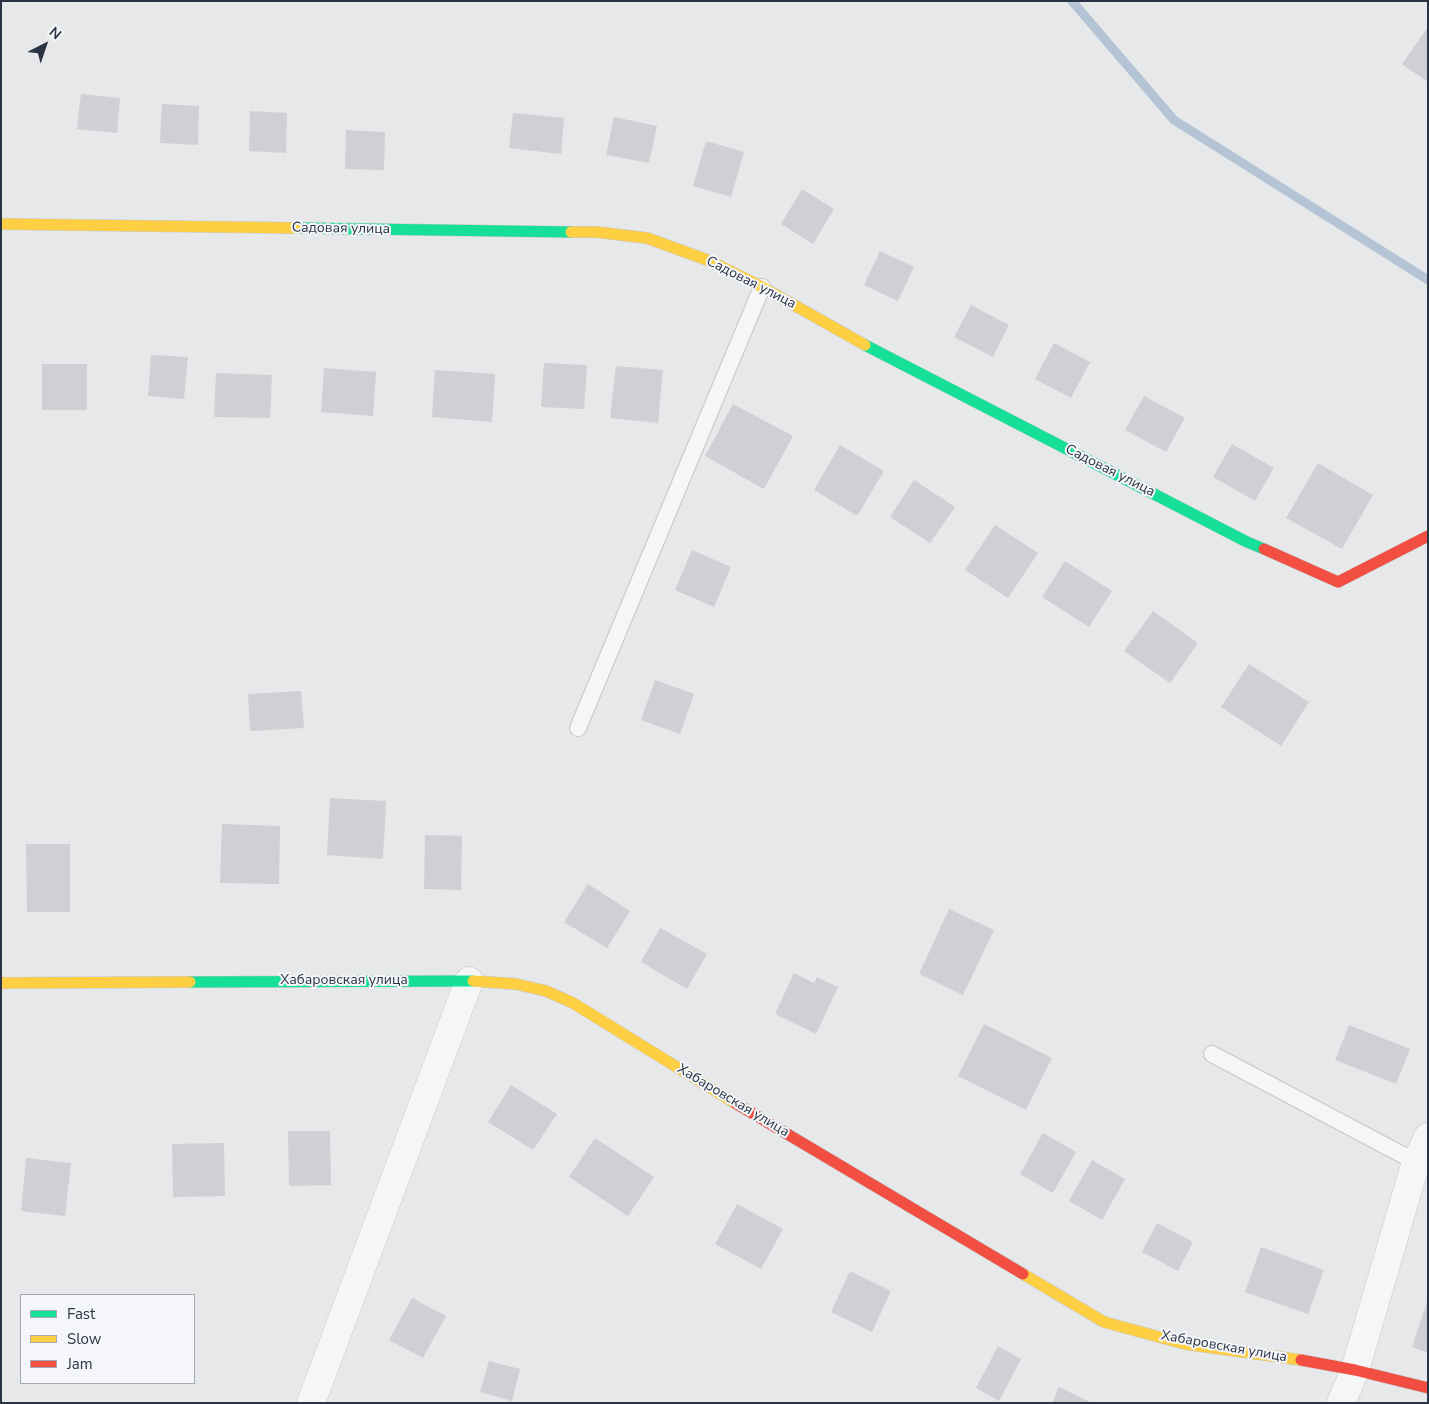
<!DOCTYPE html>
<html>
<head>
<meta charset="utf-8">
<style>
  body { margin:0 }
  #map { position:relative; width:1429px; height:1404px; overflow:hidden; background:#e6e8ea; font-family:"Nunito Sans",sans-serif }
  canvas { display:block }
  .frame { position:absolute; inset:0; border:2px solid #2b3445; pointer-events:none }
  .legend { position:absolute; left:20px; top:1294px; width:175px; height:90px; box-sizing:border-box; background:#f4f6f9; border:1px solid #a4a8b1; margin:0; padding:6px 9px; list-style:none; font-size:15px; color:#2b3445 }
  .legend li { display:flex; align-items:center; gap:10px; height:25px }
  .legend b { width:25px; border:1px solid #a4a8b1 }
  .north { position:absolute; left:20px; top:20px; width:50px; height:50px; -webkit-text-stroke:4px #f4f6f9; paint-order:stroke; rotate:41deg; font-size:14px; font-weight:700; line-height:20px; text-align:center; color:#2b3445 }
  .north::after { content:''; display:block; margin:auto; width:18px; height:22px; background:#2b3445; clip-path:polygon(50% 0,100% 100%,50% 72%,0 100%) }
</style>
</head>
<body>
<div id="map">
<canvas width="1429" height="1404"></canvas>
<div class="frame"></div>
<ul class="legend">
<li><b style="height:6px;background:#16e098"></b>Fast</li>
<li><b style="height:6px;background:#ffcf43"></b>Slow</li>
<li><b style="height:6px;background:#f24e42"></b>Jam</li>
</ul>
<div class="north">N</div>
</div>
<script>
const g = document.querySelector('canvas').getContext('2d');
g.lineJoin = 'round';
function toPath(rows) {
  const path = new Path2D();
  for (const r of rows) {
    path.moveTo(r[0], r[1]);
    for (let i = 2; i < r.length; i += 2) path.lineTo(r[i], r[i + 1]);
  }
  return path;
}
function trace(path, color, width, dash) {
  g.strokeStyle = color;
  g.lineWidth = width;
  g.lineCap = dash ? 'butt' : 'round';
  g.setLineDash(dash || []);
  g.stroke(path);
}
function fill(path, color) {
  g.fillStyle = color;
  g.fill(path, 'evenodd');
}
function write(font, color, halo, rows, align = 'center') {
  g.font = font + ' "Nunito Sans",sans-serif';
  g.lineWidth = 4;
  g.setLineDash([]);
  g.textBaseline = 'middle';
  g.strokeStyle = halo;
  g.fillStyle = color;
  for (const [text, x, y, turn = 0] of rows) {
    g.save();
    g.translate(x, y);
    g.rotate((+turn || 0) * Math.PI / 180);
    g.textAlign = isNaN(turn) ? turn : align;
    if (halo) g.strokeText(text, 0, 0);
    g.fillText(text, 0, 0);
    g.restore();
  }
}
const stream = toPath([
  [1072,1,1174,120,1428,280]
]);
const building = toPath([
  [1428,27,1428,82,1402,64],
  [81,94,120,98,117,133,77,129],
  [162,104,199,106,198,145,160,143],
  [250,111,287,113,286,153,249,151],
  [513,113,564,118,561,154,509,148],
  [614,117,657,126,649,163,606,155],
  [346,130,385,132,384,170,345,169],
  [706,141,744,152,731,197,693,186],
  [802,189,834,209,813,244,781,224],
  [880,251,914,267,898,301,864,285],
  [971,305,1009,325,993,357,954,337],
  [1054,343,1090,362,1071,398,1035,379],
  [151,355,188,357,184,399,148,396],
  [544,363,587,365,584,409,541,407],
  [42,364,87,364,87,410,42,410],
  [616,366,663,370,658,423,610,418],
  [324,368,376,372,373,416,321,412],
  [435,370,495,374,492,422,432,417],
  [216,373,272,375,270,418,214,417],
  [1144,396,1185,418,1166,452,1125,430],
  [733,404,793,436,764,489,705,456],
  [1232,444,1274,468,1255,501,1213,477],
  [840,445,884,471,857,516,814,490],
  [1318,463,1373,495,1342,549,1286,518],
  [914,480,955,507,930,543,890,517],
  [995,525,1038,553,1008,598,965,570],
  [692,550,731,567,714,607,675,590],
  [1065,561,1112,591,1089,627,1042,597],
  [1153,611,1198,643,1170,683,1124,651],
  [1249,664,1309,702,1281,746,1221,707],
  [655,680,694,694,680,734,641,720],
  [301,691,304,728,250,731,248,694],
  [330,798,386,801,383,859,327,855],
  [222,824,280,826,279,884,220,883],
  [425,835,462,836,461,890,424,889],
  [26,844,70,844,70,912,27,912],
  [588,884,630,911,607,948,564,922],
  [949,909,994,930,963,995,919,974],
  [660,928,707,954,687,989,641,962],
  [794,973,814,983,817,977,838,987,816,1034,775,1014],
  [984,1024,1052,1058,1026,1110,958,1076],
  [1349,1025,1410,1049,1396,1084,1335,1060],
  [511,1085,557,1114,533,1150,488,1122],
  [288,1131,330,1131,331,1185,289,1186],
  [1043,1133,1076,1152,1053,1193,1020,1174],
  [595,1138,654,1177,628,1216,569,1177],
  [224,1143,225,1196,173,1197,172,1144],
  [26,1158,71,1163,65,1216,21,1211],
  [1092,1160,1125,1179,1102,1220,1069,1201],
  [737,1204,783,1229,761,1269,715,1244],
  [1157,1223,1193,1242,1178,1271,1142,1252],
  [1261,1247,1324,1270,1308,1314,1245,1292],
  [850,1271,891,1291,872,1332,831,1312],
  [412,1298,446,1316,423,1358,389,1340],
  [1427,1302,1428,1302,1428,1353,1412,1347],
  [998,1346,1021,1359,999,1401,976,1388],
  [489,1361,520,1369,512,1401,480,1392],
  [1059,1387,1092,1403,1052,1403]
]);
const lane = toPath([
  [578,728,762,287],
  [1212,1054,1416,1162]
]);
const street = toPath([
  [311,1403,469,981],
  [1341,1403,1355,1370,1416,1162,1428,1137]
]);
const fast = toPath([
  [298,228,571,232],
  [865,345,1247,542,1264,549],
  [190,982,473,981]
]);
const slow = toPath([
  [1,224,298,228],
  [571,232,596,232,647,238,710,261,762,287,865,345],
  [473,981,516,984,546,991,573,1003,735,1103],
  [1,983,190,982],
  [1023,1274,1104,1322,1185,1344,1301,1360]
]);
const jam = toPath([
  [1264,549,1338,582,1428,536],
  [735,1103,1023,1274],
  [1301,1360,1355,1370,1428,1388]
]);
const streetNames = [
  ["Садовая улица",341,229,1],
  ["Садовая улица",751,283,27],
  ["Садовая улица",1110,471,27],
  ["Хабаровская улица",344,981],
  ["Хабаровская улица",733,1101,31],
  ["Хабаровская улица",1224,1347,10]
];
trace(stream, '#b4c4d5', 9);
fill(building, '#ced0d3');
trace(lane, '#c4c6c8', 18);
trace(street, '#c4c6c8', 29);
trace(fast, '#c4c6c8', 12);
trace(slow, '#c4c6c8', 12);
trace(jam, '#c4c6c8', 12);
trace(lane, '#f5f6f7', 16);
trace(street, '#f5f6f7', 28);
trace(fast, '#16e098', 11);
trace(slow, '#ffcf43', 11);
trace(jam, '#f24e42', 11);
write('14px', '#2b3445', '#f4f6f9', streetNames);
</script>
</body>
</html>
